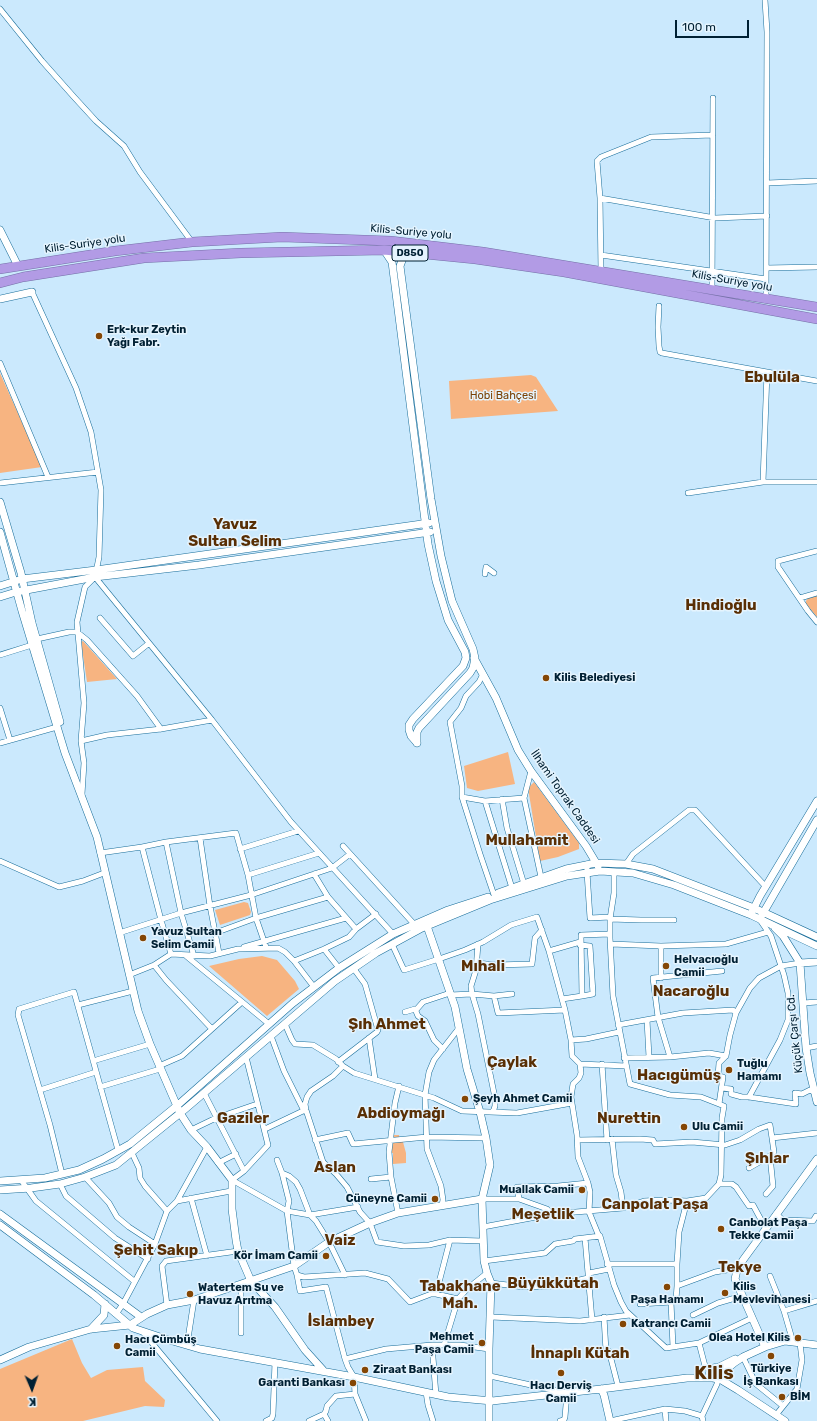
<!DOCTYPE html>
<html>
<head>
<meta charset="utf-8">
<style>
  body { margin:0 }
  #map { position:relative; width:817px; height:1421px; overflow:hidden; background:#cbe9fd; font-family:Rubik,sans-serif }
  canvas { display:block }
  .north { position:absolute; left:12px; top:1369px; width:40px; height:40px; -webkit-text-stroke:3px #e5f4fe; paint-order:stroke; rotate:178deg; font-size:11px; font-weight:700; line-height:16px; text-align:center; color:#002033 }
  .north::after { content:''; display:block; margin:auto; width:14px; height:18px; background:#002033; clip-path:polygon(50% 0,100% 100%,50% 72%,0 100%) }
  .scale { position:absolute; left:675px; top:20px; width:74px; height:18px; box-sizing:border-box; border:2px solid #002033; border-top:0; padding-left:5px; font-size:12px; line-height:14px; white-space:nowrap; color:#002033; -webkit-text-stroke:3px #e5f4fe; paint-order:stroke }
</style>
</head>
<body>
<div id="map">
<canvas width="817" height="1421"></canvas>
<div class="north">K</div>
<div class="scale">100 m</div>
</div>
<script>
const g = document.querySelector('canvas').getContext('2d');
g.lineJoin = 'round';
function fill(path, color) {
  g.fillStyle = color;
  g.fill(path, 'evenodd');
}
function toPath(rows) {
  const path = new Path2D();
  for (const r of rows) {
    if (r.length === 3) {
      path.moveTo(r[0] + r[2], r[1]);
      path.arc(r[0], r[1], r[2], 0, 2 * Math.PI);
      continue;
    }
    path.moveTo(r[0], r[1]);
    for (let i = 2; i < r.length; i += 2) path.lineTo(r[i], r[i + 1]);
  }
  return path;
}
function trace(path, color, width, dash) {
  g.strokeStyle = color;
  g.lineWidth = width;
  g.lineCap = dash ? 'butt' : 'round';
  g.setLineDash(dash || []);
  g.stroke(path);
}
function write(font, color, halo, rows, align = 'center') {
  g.font = font + ' Rubik,sans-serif';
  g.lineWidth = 3;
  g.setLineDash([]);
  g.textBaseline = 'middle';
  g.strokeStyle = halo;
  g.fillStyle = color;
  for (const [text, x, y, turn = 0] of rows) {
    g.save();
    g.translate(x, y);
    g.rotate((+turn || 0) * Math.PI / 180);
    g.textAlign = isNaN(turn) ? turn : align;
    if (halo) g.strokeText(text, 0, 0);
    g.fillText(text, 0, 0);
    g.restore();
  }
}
const green = toPath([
  [0,373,42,467,0,473],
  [531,375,536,377,558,411,451,419,449,381],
  [817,596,817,617,806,604,806,601,808,598],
  [83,641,117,679,87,682,81,642],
  [508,752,515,784,478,791,467,788,464,766],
  [534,782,579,843,579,849,558,857,540,861,528,788],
  [244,902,248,903,251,912,250,915,220,925,215,910],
  [262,956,277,960,295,981,299,989,267,1016,209,966,239,959],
  [392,1135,399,1135,400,1142,403,1142,406,1153,406,1163,393,1164,393,1153,391,1153],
  [72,1339,82,1363,91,1378,107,1370,143,1367,145,1381,165,1400,164,1407,145,1406,83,1421,0,1421,0,1369]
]);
const street = toPath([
  [765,0,767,32,766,299],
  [0,9,42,61,74,97,96,121,124,146,140,172,192,242],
  [767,183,817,181],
  [600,198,715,218,767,216],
  [601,255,766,279],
  [766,268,817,267],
  [601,271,600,198,597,161,601,157,651,137,713,135],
  [712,290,713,98],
  [32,292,76,388,91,432,101,490,99,557,95,577,85,587,77,622,84,703,81,741,84,763,82,794],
  [659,306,658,327,659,346,660,352,662,353,817,381],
  [0,363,48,477],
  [763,482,767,372],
  [0,483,98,472],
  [688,493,763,482,817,482],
  [817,551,778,561,778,567,808,611,817,622],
  [485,574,486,567,494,573],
  [95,577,212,720,291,822,393,934],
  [800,598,817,593],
  [100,618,133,656,148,644],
  [37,639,69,632,77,632,87,640,137,696,161,729],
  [0,655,32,645],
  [483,674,479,682,466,696,461,708,450,722,462,786,462,797,480,854,494,895],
  [0,708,10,740],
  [81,741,107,735,161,729,212,720],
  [0,743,57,727],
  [531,771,524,798,541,877],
  [462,797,485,801,524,798],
  [502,799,507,828,524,884],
  [485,801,512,888],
  [200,838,210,906,219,953],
  [166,842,181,913,194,956],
  [343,846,414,924],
  [142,847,161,920,171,954],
  [240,849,298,831],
  [100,853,142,847,166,842,236,833,248,875,256,918,266,947],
  [0,861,59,887,83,881,104,873],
  [587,864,587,872,590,918,610,917,610,919,641,920,674,920],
  [626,864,633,854,689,810,695,810,766,887],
  [614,872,614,893,610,919,610,938,613,996,630,1084,670,1095,701,1097,719,1104],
  [314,874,328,897,356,929],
  [248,875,319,853],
  [119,933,181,913,251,895,332,868,350,854],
  [215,933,256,918,328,897],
  [392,944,404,970,439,959,465,950,483,942,511,925,537,917,549,951,565,1010,571,1040,572,1056,580,1064,581,1073,579,1078,573,1084,571,1097,577,1135,578,1157,588,1183,590,1192,589,1212,598,1234,600,1236,614,1285,621,1302,626,1311,666,1348,699,1343,705,1366,710,1370],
  [611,944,661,946,726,944,768,932],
  [580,945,590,946,593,994,582,996],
  [661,946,661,978],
  [244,947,346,918],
  [324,949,339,968],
  [549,951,580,942],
  [185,955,269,1024],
  [294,961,324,949,349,937,356,929,376,914],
  [477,963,496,965,532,964,535,938,542,930],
  [154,965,166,980,212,1029],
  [129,975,154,965,171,954,210,956,238,949,278,948,285,952,294,961,314,987],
  [450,995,472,994,471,986,476,970,478,944],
  [494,996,498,1013,565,1010],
  [562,999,582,996,581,935,610,934],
  [803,1003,817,1002],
  [78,1005,133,991],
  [416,1010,423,1002,450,993],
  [405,1012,415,1009,418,1016,425,1021,434,1040,443,1049],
  [647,1020,649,1057],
  [285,1024,292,1040,295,1044,313,1045,336,1059,343,1066,354,1073,434,1098,462,1111,517,1113,572,1103],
  [618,1025,683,1013,733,1010,736,1013],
  [271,1036,284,1071,304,1111],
  [369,1038,375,1079],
  [571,1040,586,1039,619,1032],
  [806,1048,817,1046],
  [246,1057,268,1145,244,1171,232,1180,287,1211,310,1215,358,1207],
  [670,1057,658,1017,653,978,722,971],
  [624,1058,670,1057,709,1053,726,1056],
  [93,1061,150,1044],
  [338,1062,377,1032,378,1030,365,984,354,969],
  [580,1064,626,1066],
  [602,1064,607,1140],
  [159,1066,182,1056,242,1002],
  [343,1066,333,1076,311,1091,307,1097,305,1104,306,1110,323,1162,336,1174,347,1187,360,1212,370,1223,377,1242,404,1246,429,1245,450,1240,482,1241],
  [100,1087,160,1069],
  [722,1088,731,1089,731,1094,742,1097,749,1097,796,1104,795,1093,802,1094,810,1090,814,1092],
  [40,1090,96,1072],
  [204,1093,244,1171],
  [749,1097,780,1040,788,1020,788,993,784,975,771,936,760,920],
  [493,1112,495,1106,495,1098,478,1014,472,994,494,996,512,994],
  [265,1129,305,1110],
  [191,1130,216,1118,257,1104],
  [612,1139,616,1175,621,1192,623,1208],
  [315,1140,348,1133,353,1144,427,1137,486,1138],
  [577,1140,640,1139,653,1140,655,1144,692,1142,725,1145,740,1140,759,1129,770,1125,772,1138],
  [132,1153,139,1168,140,1178,145,1186,167,1211],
  [277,1160,282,1173,289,1201,287,1211,294,1266,297,1275,304,1277,365,1273,388,1279,410,1302,431,1294,436,1294,458,1299],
  [218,1163,236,1154],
  [749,1168,770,1156,774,1152,772,1138,817,1133],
  [282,1173,289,1176,296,1182,300,1189,310,1215,316,1221,329,1242,345,1275],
  [62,1174,50,1125,18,1015,19,1009,74,992,118,1150],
  [85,1177,109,1203,117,1217,129,1227,155,1244],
  [371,1179,391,1177],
  [21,1180,36,1201,134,1281],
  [60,1184,66,1196,115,1238,148,1259],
  [719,1184,732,1184,736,1187,749,1206,753,1205,766,1229],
  [766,1194,773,1186,770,1156],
  [191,1198,207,1256],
  [482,1199,519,1199,547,1209,552,1214,623,1208,644,1201,664,1200,687,1201,706,1198,719,1184,721,1175,722,1118,724,1106,719,1104,723,1077,718,1076,719,1063,726,1056,730,1035,736,1013,750,988,759,978,781,966,800,963],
  [519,1199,517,1187,558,1186,588,1183],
  [177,1201,231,1191],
  [442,1205,443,1200,441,1186,427,1149,425,1095,429,1072,434,1060,459,1028],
  [398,1213,391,1177,389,1152,395,1103,399,1086],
  [776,1214,783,1220,813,1221,816,1216,817,1216],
  [483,1227,552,1214],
  [585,1238,592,1320],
  [484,1261,545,1253,555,1244,573,1241,575,1239,600,1236],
  [607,1264,677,1264,677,1286,715,1272,727,1270,737,1270],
  [677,1264,679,1232,687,1201],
  [297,1275,300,1291,326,1287,345,1359,348,1367,354,1377,355,1394,366,1421],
  [770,1276,784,1311,793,1342],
  [491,1283,524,1287,554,1286,588,1278,589,1273,609,1269],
  [436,1294,450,1240],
  [640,1304,671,1302],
  [167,1305,162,1266,166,1261,238,1251],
  [784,1311,817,1301],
  [116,1314,123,1304,155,1244,167,1211,177,1201,207,1147],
  [693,1315,718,1303,742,1296],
  [491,1317,580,1321,630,1315],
  [604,1317,606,1351,609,1351,618,1386],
  [142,1331,217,1421],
  [241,1333,241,1284],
  [699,1343,752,1318],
  [187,1345,194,1300],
  [432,1345,436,1395],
  [444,1345,458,1299,467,1289,487,1273],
  [673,1347,671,1302,676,1300,677,1286],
  [743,1357,756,1384,783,1406],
  [345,1359,386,1349,432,1345,460,1345,489,1349],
  [490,1376,567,1393,565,1417,564,1420,560,1421],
  [426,1392,428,1405,433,1421],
  [665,1409,666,1421],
  [324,1414,328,1421],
  [776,1415,797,1389,802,1360,800,1343],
  [266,1421,272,1418,273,1414,275,1362],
  [309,1421,324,1414,326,1411,327,1406,336,1396,355,1394],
  [610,1421,665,1409,685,1411,702,1416],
  [703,1421,702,1416,717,1384,718,1378]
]);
const secondary = toPath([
  [0,230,18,266],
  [384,250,392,262,428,544,436,581,448,620,465,652,466,658,463,666,413,719,409,725,409,730,411,736,417,743],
  [409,253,403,258,400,266,431,499,441,556,452,601,473,649,475,658,473,668,470,673,419,728,417,732,417,743],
  [0,299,32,292],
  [0,502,21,573,32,623,60,722],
  [0,532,22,611,65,753,97,837,138,1011,150,1044,180,1113,191,1130,207,1147,232,1180,232,1209,236,1240,238,1251,251,1281,275,1307,305,1350,323,1370],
  [0,586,22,579,96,570,429,523],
  [0,597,16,592,95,577,199,565,430,532],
  [474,658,496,698,518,750,531,771,586,846,598,866],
  [498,893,566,869,596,863,626,864,653,869,754,908,817,937],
  [752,912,760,896,817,801],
  [762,915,817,820],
  [427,926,455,1007,467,1069,480,1112,486,1138,490,1165,482,1199,484,1261,487,1273,491,1283,489,1349,489,1421],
  [775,928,783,936,800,963,806,1048,810,1073,817,1102],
  [800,963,817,962],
  [0,1181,45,1178,79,1170,103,1159,130,1144,179,1104,293,1003,339,968,393,934,448,910,488,897],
  [0,1190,31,1188,60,1184,85,1177,116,1165,184,1110,335,981,376,953,422,928,490,900,567,876,600,871,633,873,674,885,751,915,817,946],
  [0,1214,141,1317],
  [0,1225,94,1295,133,1328,169,1340,200,1349,354,1377,448,1397,492,1401,601,1389,687,1378,711,1378],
  [91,1329,104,1315,105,1304],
  [765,1347,735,1279,737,1270,743,1260,817,1159],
  [0,1360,29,1347,91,1329,130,1325,147,1314,167,1305,194,1300,294,1266,329,1242,370,1223,398,1213,482,1199],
  [715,1373,5.5],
  [717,1368,735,1359],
  [720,1375,734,1363,743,1357,765,1347,785,1341,817,1345],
  [718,1378,738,1390,785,1421],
  [601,1389,604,1395,610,1421]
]);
const highway = toPath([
  [0,269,115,251,192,242,282,237,391,241,483,252,817,307],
  [0,283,23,277,144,258,241,253,384,250,475,259,564,272,817,319]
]);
const markers = [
  [99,336,4,"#844605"],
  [546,678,4,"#844605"],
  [143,938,4,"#844605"],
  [666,966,4,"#844605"],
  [729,1070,4,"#844605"],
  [465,1099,4,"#844605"],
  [684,1127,4,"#844605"],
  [582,1190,4,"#844605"],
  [435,1199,4,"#844605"],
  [721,1229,4,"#844605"],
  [326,1256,4,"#844605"],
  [667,1287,4,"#844605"],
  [725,1293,4,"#844605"],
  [190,1294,4,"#844605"],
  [623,1324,4,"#844605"],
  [798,1338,4,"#844605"],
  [482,1343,4,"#844605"],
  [117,1346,4,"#844605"],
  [771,1356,4,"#844605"],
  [365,1370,4,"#844605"],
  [561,1373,4,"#844605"],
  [353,1383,4,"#844605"],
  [782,1397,4,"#844605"]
];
const shields = [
  [410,253,36]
];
const shieldNames = [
  ["D850",410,253]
];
const streetNames = [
  ["Kilis-Suriye yolu",411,232,5],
  ["Kilis-Suriye yolu",85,244,-8],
  ["Kilis-Suriye yolu",732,281,10],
  ["İlhami Toprak Caddesi",565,797,55],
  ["Küçük Çarşı Cd.",795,1034,-96]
];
const poiNames = [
  ["Erk-kur Zeytin",107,330],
  ["Yağı Fabr.",107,343],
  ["Kilis Belediyesi",554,678],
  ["Yavuz Sultan",151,932],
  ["Selim Camii",151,945],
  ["Helvacıoğlu",674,960],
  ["Camii",674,973],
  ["Tuğlu",737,1064],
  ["Hamamı",737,1077],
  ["Şeyh Ahmet Camii",473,1099],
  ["Ulu Camii",692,1127],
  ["Muallak Camii",574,1190,"right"],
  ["Cüneyne Camii",427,1199,"right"],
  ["Canbolat Paşa",729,1223],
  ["Tekke Camii",729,1236],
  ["Kör İmam Camii",318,1256,"right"],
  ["Kilis",733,1287],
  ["Mevlevihanesi",733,1300],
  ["Watertem Su ve",198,1288],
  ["Havuz Arıtma",198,1301],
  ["Paşa Hamamı",667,1300,"center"],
  ["Katrancı Camii",631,1324],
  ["Mehmet",474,1337,"right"],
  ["Paşa Camii",474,1350,"right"],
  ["Olea Hotel Kilis",790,1338,"right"],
  ["Hacı Cümbüş",125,1340],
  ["Camii",125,1353],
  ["Türkiye",771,1369,"center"],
  ["İş Bankası",771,1382,"center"],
  ["Ziraat Bankası",373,1370],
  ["Garanti Bankası",345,1383,"right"],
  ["Hacı Derviş",561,1386,"center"],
  ["Camii",561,1399,"center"],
  ["BİM",790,1397]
];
const parkNames = [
  ["Hobi Bahçesi",503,396]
];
const districtNames = [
  ["Ebulüla",772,378],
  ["Yavuz",235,525],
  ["Sultan Selim",235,542],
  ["Hindioğlu",721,606],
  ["Mullahamit",527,841],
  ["Mıhali",483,967],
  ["Nacaroğlu",691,992],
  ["Şıh Ahmet",387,1025],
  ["Çaylak",512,1063],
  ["Hacıgümüş",679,1076],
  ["Abdioymağı",401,1114],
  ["Gaziler",243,1119],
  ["Nurettin",629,1119],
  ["Şıhlar",767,1159],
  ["Aslan",335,1168],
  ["Canpolat Paşa",655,1205],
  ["Meşetlik",543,1215],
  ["Vaiz",340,1241],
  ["Şehit Sakıp",156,1251],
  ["Tekye",740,1268],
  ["Büyükkütah",553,1284],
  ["Tabakhane",460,1287],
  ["Mah.",460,1304],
  ["İslambey",341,1322],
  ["İnnaplı Kütah",580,1354]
];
const townNames = [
  ["Kilis",714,1374]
];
fill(green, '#f7b481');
trace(street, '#196e9a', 6);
trace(secondary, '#196e9a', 8);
trace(highway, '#7470a7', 10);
trace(street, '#fff', 5);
trace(secondary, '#fff', 7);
trace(highway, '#b29be5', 9);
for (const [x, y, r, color] of markers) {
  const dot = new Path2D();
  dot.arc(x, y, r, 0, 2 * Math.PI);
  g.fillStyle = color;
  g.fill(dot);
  trace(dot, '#e5f4fe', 1.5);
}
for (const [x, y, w] of shields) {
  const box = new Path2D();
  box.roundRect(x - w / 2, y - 8, w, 16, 3);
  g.fillStyle = '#e5f4fe';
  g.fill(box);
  trace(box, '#002033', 1);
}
write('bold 10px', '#002033', null, shieldNames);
write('11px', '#002033', '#e5f4fe', streetNames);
write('bold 11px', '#002033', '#e5f4fe', poiNames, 'left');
write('11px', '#7b4105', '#e5f4fe', parkNames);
write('bold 15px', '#592f05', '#e5f4fe', districtNames);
write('bold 19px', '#592f05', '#e5f4fe', townNames);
</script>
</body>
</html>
